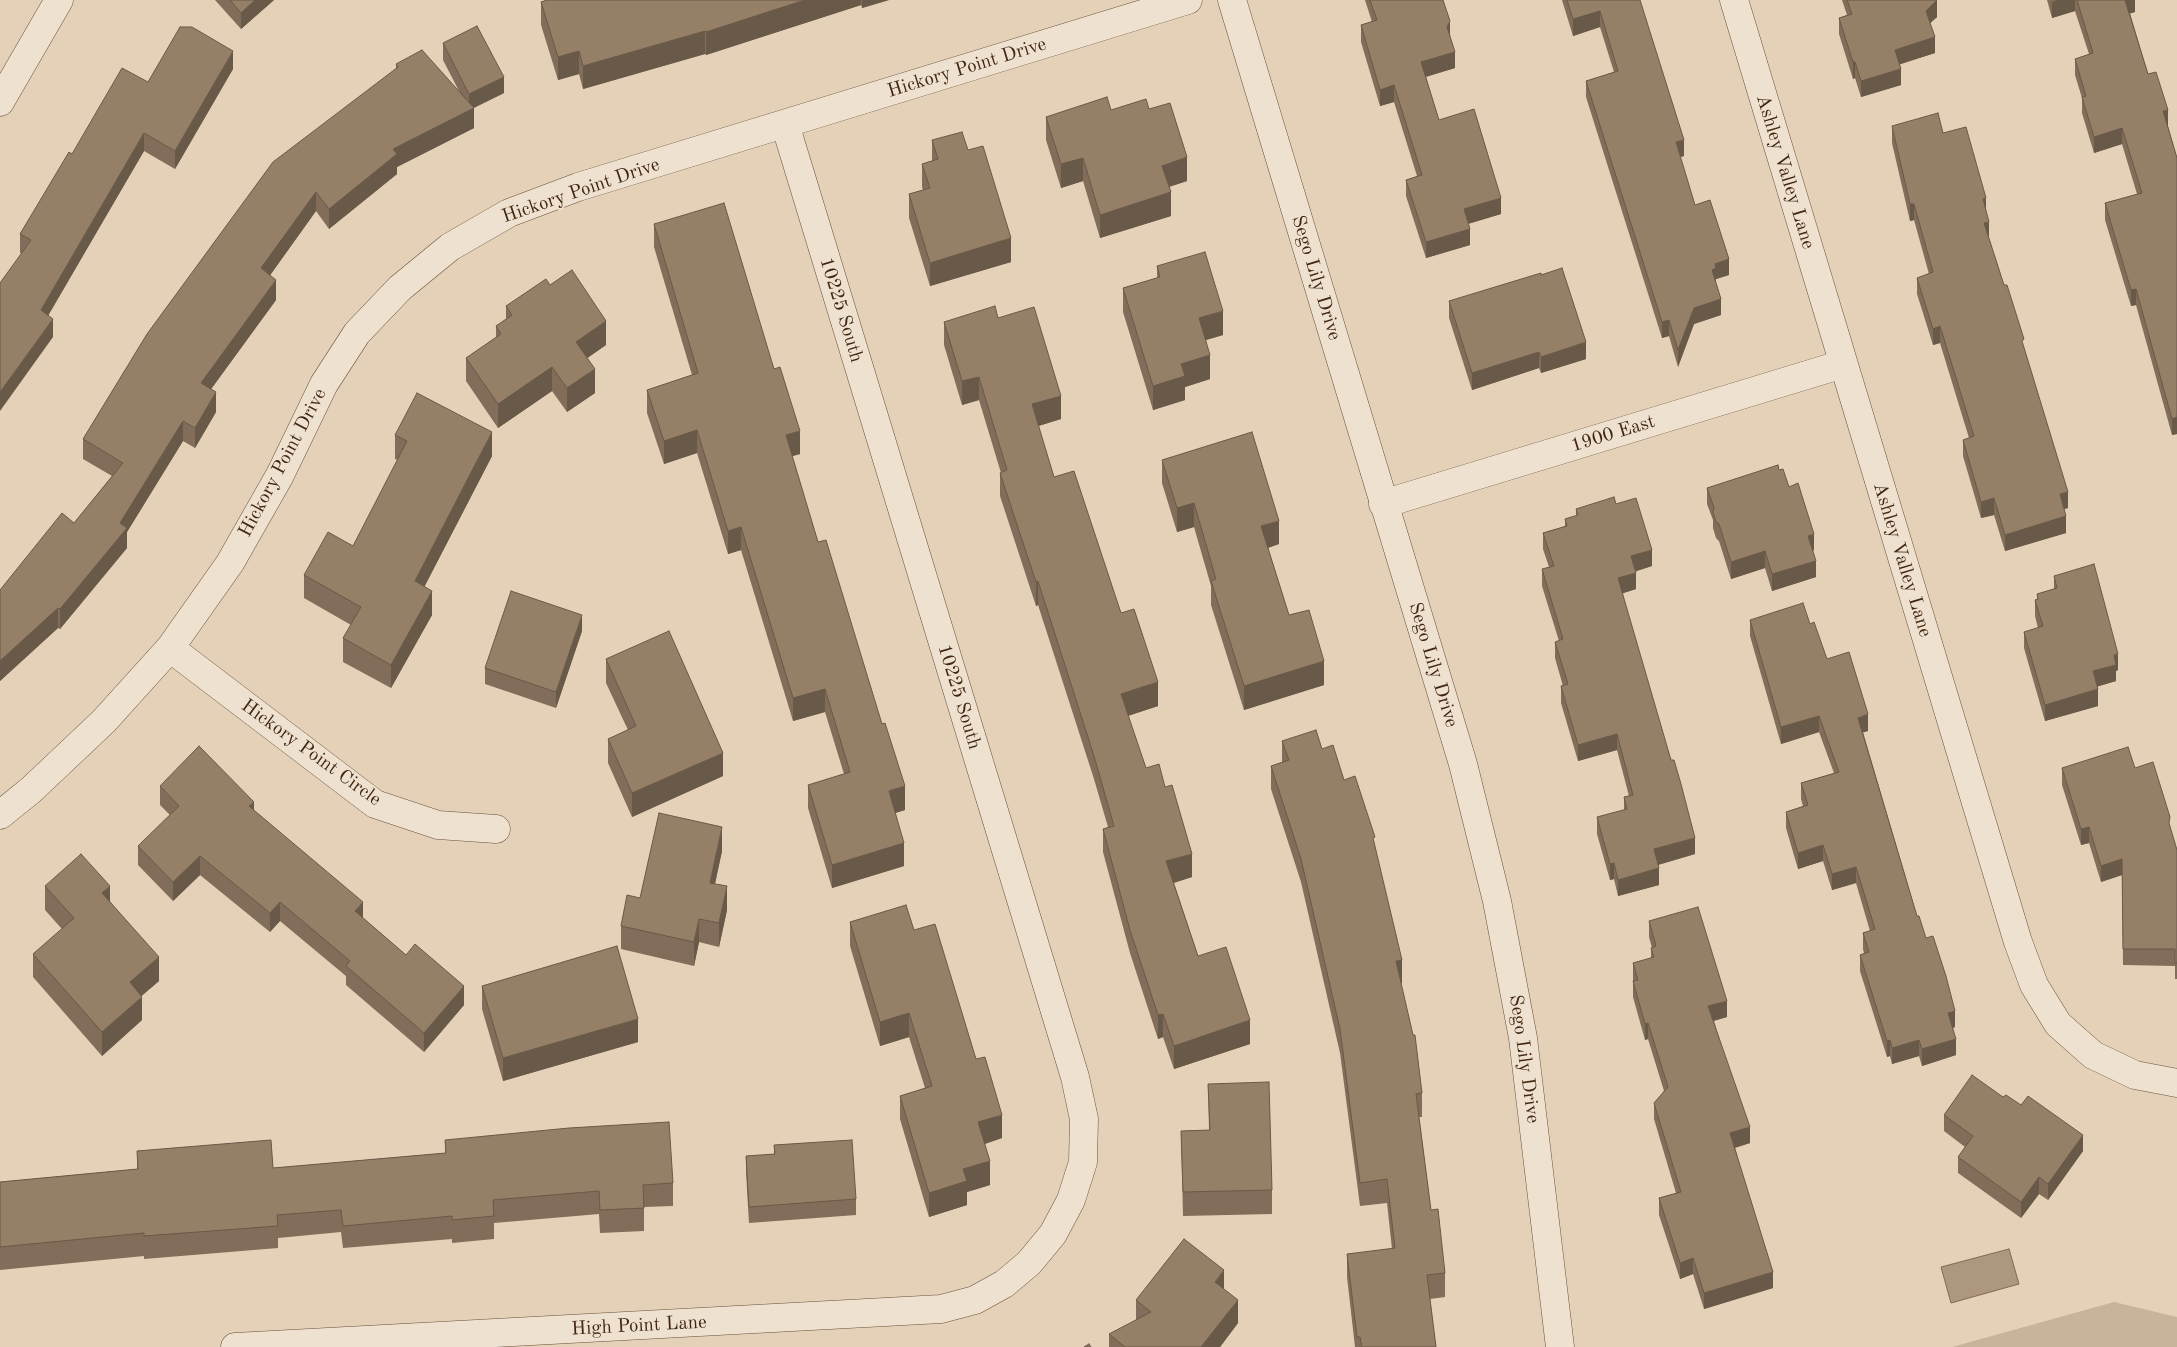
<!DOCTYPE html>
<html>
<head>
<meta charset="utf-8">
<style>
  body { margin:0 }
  canvas { display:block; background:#e5d1b7 }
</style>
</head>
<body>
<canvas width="2177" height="1347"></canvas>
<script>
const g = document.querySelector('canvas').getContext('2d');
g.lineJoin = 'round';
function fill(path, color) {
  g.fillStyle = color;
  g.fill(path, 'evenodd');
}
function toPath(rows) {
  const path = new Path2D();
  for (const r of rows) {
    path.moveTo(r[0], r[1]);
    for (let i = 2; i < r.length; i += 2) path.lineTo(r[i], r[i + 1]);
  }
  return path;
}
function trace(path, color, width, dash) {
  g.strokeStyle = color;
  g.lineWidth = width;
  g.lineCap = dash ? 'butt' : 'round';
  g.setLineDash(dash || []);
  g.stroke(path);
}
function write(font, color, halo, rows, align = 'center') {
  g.font = font + ' "Old Standard TT",serif';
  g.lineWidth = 4;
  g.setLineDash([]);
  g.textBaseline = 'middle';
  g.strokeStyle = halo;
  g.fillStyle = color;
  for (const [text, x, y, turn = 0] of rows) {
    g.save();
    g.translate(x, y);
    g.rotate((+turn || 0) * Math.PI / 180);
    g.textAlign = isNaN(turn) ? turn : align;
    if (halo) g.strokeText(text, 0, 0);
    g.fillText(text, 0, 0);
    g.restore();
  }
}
const green = toPath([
  [2114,1302,2177,1317,2177,1347,1952,1347]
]);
const water = toPath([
  [2009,1249,2019,1284,1951,1303,1941,1267,2009,1249]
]);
const minor = toPath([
  [1734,0,2018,942,2034,985,2058,1024,2093,1055,2135,1075,2177,1083],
  [0,102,59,0],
  [1383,504,1843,364],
  [170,648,375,804,438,825,496,829],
  [0,815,31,790,104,721,170,648,230,563,280,475,324,384,357,333,400,288,450,247,509,213,578,187,1188,0],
  [235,1347,941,1309,975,1300,1004,1284,1029,1263,1053,1234,1071,1200,1083,1162,1084,1119,1075,1077,785,124]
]);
const tertiary = toPath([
  [1232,0,1463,764,1497,901,1523,1038,1560,1347]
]);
const wall = toPath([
  [215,0,274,0,241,29],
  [547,0,889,0,862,8,861,5,706,55,705,54,583,89,579,74,558,80,541,25,541,2],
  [1365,0,1443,0,1450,34,1455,68,1426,77,1439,120,1501,214,1468,224,1470,245,1426,258,1406,196,1406,180,1417,176,1394,102,1380,106,1361,42,1361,25,1372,22],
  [1562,0,1640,0,1684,156,1680,157,1695,205,1729,275,1716,279,1716,285,1721,315,1694,324,1678,367,1669,336,1662,338,1586,97,1586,81,1614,72,1600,27,1573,36],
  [1842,0,1936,0,1937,17,1930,23,1935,53,1899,64,1901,85,1861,97,1855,78,1853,79,1839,34,1839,18,1847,15],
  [2047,0,2135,0,2135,12,2130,13,2148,74,2168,126,2177,158,2177,434,2172,435,2136,305,2131,306,2105,220,2105,203,2137,194,2122,144,2094,153,2082,113,2082,98,2075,75,2075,59,2089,54,2075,11,2052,18],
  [443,43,504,93,474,108,474,128,397,167,397,174,329,229,316,211,270,275,276,300,211,389,216,412,195,448,183,441,127,532,127,548,60,629,58,628,0,681,0,590,74,523,112,476,83,459,83,439,396,69,396,64,460,93,443,60],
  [233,69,175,169,144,151,48,315,53,337,21,253,20,253,20,234,72,154,148,82],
  [1149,109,1187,181,1169,187,1171,216,1100,238,1083,181,1061,188,1046,140,1046,117,1111,110],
  [1892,126,1943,133,1986,210,1989,238,2024,348,2068,508,2064,509,2066,533,2005,551,1994,515,1981,518,1963,456,1963,440,1969,438,1940,343,1933,345,1917,294,1917,278,1929,274,1914,220,1910,221,1892,143],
  [932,140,968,150,1011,262,930,286,909,218,909,194,923,190,922,187,922,164,932,161],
  [654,224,800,454,792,456,818,542,905,810,895,813,904,866,832,888,808,808,808,785,844,774,825,712,793,721,741,550,728,554,697,453,664,464,647,413,647,390,692,375,654,247],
  [1157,266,1223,335,1206,340,1210,379,1185,387,1185,400,1153,410,1123,312,1123,288,1157,278],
  [550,285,606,345,587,358,595,393,567,412,552,391,498,428,466,381,466,358,496,337,496,326,506,319,506,306],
  [1449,301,1586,359,1541,373,1539,368,1472,390,1449,318],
  [998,318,1061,419,1038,426,1054,477,1121,613,1158,706,1128,716,1146,768,1192,877,1174,883,1198,956,1250,1044,1174,1069,1163,1037,1158,1039,1130,953,1103,852,1103,829,1108,827,1094,779,1038,605,1036,606,1000,496,1000,473,1001,473,979,400,962,405,944,345,944,322],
  [395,435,492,456,424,587,432,615,391,688,343,662,343,638,351,625,304,598,304,575,353,546,398,460,395,459],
  [1162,460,1279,544,1268,548,1289,615,1324,685,1244,710,1211,605,1211,586,1194,527,1177,532,1162,483],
  [1779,470,1789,487,1814,550,1813,551,1816,577,1772,591,1765,568,1731,579,1719,541,1716,538,1713,528,1713,520,1707,504,1707,488],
  [1616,504,1652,566,1635,571,1636,589,1622,593,1695,854,1658,865,1659,885,1618,896,1614,879,1610,880,1597,834,1597,817,1624,810,1624,797,1629,796,1617,750,1578,761,1561,703,1561,686,1563,686,1555,658,1555,642,1559,641,1542,586,1542,569,1549,567,1543,549,1543,533,1565,526,1565,519,1576,516,1576,509],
  [2054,576,2118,670,2116,671,2116,681,2098,686,2098,706,2045,721,2024,648,2024,632,2038,628,2035,616,2035,600,2037,599,2037,594,2054,589],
  [1750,620,1810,624,1827,659,1868,731,1863,732,1917,916,1955,1027,1953,1028,1956,1055,1922,1066,1919,1056,1892,1064,1890,1056,1887,1057,1860,971,1860,955,1864,953,1863,949,1863,933,1870,931,1856,883,1832,890,1823,861,1798,869,1786,828,1786,812,1803,806,1801,799,1801,783,1834,773,1819,732,1781,744,1750,636],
  [582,631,556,708,485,684,485,668],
  [606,659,723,776,632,817,608,763,608,739,628,730,606,683],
  [1282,741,1322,749,1344,780,1375,846,1402,983,1401,983,1422,1093,1422,1117,1419,1117,1431,1210,1445,1273,1445,1297,1430,1299,1436,1347,1355,1347,1347,1277,1347,1254,1392,1249,1387,1203,1360,1206,1340,1053,1301,882,1271,789,1271,766,1282,762],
  [2062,768,2135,768,2170,828,2177,850,2177,979,2175,979,2175,966,2123,965,2122,875,2101,882,2089,843,2081,845,2062,785],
  [160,786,254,810,363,918,464,1005,424,1052,346,985,346,976,280,921,270,932,200,875,173,901,138,865,138,846,170,815,160,805],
  [722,851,715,884,727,910,719,947,699,942,694,966,621,949,621,926,640,898],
  [45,886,110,901,159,981,141,996,142,1020,102,1056,33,977,33,954,62,929,45,910],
  [1649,921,1727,1017,1714,1021,1750,1143,1735,1148,1773,1288,1704,1309,1693,1274,1680,1279,1659,1215,1659,1198,1676,1193,1654,1119,1654,1103,1664,1091,1648,1039,1645,1040,1633,997,1633,963,1651,958,1651,948,1652,948,1649,937],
  [850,922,914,930,976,1059,1002,1138,985,1144,990,1185,967,1192,967,1205,929,1217,900,1119,900,1096,925,1088,909,1037,880,1046,850,946],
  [482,986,638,1042,503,1081,482,1009],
  [1208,1084,1272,1190,1272,1214,1183,1216,1181,1131,1209,1130],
  [2003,1097,2083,1151,2048,1200,2039,1194,2021,1218,1958,1173,1958,1157,1965,1147,1944,1131,1944,1115],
  [445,1140,673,1183,673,1206,644,1207,644,1231,600,1233,599,1214,494,1223,494,1239,452,1243,452,1239,343,1248,341,1232,278,1238,278,1248,144,1259,144,1256,0,1270,0,1182,137,1169,137,1151,273,1168,445,1153],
  [774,1145,856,1199,856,1215,749,1223,746,1172,746,1156,774,1154],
  [1224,1289,1238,1323,1220,1347,1109,1347,1109,1334,1136,1320,1136,1300]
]);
const shadedWall = toPath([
  [255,0,274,0,241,29,241,13],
  [805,0,861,0,861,5,706,55,706,32],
  [862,0,889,0,862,8],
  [1937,0,1937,17,1926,27,1926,11],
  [2058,0,2075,0,2075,11,2052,18,2052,2],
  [2125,0,2135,0,2135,12,2125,15],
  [1600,11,1600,27,1573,36,1573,19],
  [1450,21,1450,37,1447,27],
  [705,31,705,54,583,89,583,66],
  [1935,37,1935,53,1895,66,1895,50],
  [233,51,233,69,175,169,175,151],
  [579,51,579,74,558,80,558,57],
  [1455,52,1455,68,1421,78,1421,62],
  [1853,62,1855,62,1855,78,1853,79],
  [1901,69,1901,85,1861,97,1861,81],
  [504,77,504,93,469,110,469,94],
  [1394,85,1394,102,1380,106,1380,90],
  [474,108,474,128,397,167,397,174,329,229,329,209,393,149],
  [2168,110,2168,126,2163,128,2163,111],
  [2122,128,2122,144,2094,153,2094,137],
  [144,133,144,151,41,328,41,310],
  [1684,140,1684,156,1676,158,1676,142],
  [1187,157,1187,181,1162,189,1162,166],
  [1083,158,1083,181,1061,188,1061,164],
  [316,192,316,211,261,288,261,268],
  [1171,192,1171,216,1100,238,1100,215],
  [1501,198,1501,214,1464,225,1464,209],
  [1986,198,1986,215,1983,199],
  [1910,204,1914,204,1914,220,1910,221],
  [1989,222,1989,238,1984,223],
  [1470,229,1470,245,1426,258,1426,242],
  [1011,238,1011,262,930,286,930,263],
  [1729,259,1729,275,1716,279,1716,285,1712,270,1715,264],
  [276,280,276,300,201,403,201,383],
  [2136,289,2136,305,2131,306,2131,290],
  [1721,299,1721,315,1694,324,1678,367,1678,350,1694,308],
  [1223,311,1223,335,1199,342,1199,318],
  [53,319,53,337,0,411,0,392],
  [1669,320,1669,336,1662,338,1662,322],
  [606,321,606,345,576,366,576,342],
  [1940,326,1940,343,1933,345,1933,329],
  [1586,342,1586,359,1541,373,1541,357],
  [1539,352,1539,368,1472,390,1472,373],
  [1210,355,1210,379,1185,387,1185,400,1153,410,1153,386,1181,364],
  [552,367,552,391,498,428,498,404],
  [595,369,595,393,567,412,567,388],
  [979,377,979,400,962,405,962,381],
  [216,392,216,412,195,448,195,428],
  [1061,396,1061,419,1032,428,1032,404],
  [2177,417,2177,434,2172,435,2172,419],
  [183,421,183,441,127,532,127,548,60,629,60,609,120,523],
  [697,430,697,453,664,464,664,441],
  [800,431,800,454,786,458,786,435],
  [492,432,492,456,415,605,415,581],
  [2068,492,2068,508,2060,510,2060,494],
  [1994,498,1994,515,1981,518,1981,502],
  [1194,503,1194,527,1177,532,1177,508],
  [2066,516,2066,533,2005,551,2005,535],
  [1279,521,1279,544,1261,550,1261,526],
  [741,527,741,550,728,554,728,531],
  [1814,534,1814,550,1808,552,1808,536],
  [1652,550,1652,566,1631,573,1631,556],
  [1765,551,1765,568,1731,579,1731,562],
  [1816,561,1816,577,1772,591,1772,574],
  [1636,573,1636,589,1618,595,1618,578],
  [1038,581,1038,605,1036,606,1036,582],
  [432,591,432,615,391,688,391,665],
  [58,608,58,628,0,681,0,661],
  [582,615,582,631,556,708,556,692],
  [2118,654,2118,670,2116,671,2116,681,2093,688,2093,671,2114,655],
  [1324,661,1324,685,1244,710,1244,686],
  [1158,682,1158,706,1121,718,1121,694],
  [825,689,825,712,793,721,793,698],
  [2098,689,2098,706,2045,721,2045,705],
  [1868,714,1868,731,1858,734,1858,718],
  [1819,716,1819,732,1781,744,1781,727],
  [1617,734,1617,750,1578,761,1578,745],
  [723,753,723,776,632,817,632,793],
  [905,786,905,810,889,815,889,791],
  [254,802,254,821,249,806],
  [722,827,722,851,710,906,710,883],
  [2089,827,2089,843,2081,845,2081,829],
  [1695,838,1695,854,1654,866,1654,849],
  [904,843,904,866,832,888,832,865],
  [1823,845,1823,861,1798,869,1798,853],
  [1192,854,1192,877,1166,885,1166,861],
  [200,856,200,875,173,901,173,882],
  [2122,859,2122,875,2101,882,2101,866],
  [1614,863,1614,879,1610,880,1610,864],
  [1856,867,1856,883,1832,890,1832,874],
  [1659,868,1659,885,1618,896,1618,880],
  [110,886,110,910,102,893],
  [727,886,727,910,719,947,719,923],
  [280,902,280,921,270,932,270,913],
  [363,902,363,921,355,911],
  [699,919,699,942,694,966,694,942],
  [159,957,159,981,130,1006,130,982],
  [1402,960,1402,983,1396,985,1396,961],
  [464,986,464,1005,424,1052,424,1033],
  [142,997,142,1020,102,1056,102,1032],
  [1727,1001,1727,1017,1708,1022,1708,1006],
  [1955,1011,1955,1027,1948,1029,1948,1013],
  [909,1013,909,1037,880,1046,880,1022],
  [1163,1014,1163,1037,1158,1039,1158,1015],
  [638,1019,638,1042,503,1081,503,1058],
  [1250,1020,1250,1044,1174,1069,1174,1046],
  [1648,1023,1648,1039,1645,1040,1645,1024],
  [1956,1039,1956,1055,1922,1066,1922,1049],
  [1890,1040,1890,1056,1887,1057,1887,1041],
  [1919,1040,1919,1056,1892,1064,1892,1048],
  [1002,1115,1002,1138,978,1146,978,1122],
  [1750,1127,1750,1143,1730,1149,1730,1133],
  [2083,1135,2083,1151,2048,1200,2048,1184],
  [990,1161,990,1185,967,1192,967,1205,929,1217,929,1193,963,1169],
  [2039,1177,2039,1194,2021,1218,2021,1202],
  [1693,1258,1693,1274,1680,1279,1680,1263],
  [1224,1270,1224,1294,1215,1282],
  [1773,1272,1773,1288,1704,1309,1704,1293],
  [1238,1300,1238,1323,1220,1347,1201,1347]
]);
const building = toPath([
  [230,0,255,0,241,13,230,0],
  [547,0,805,0,706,32,705,31,583,66,579,51,558,57,541,2,547,0],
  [1370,0,1443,0,1450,21,1447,27,1455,52,1421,62,1439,120,1474,109,1501,198,1464,209,1470,229,1426,242,1406,180,1422,175,1394,85,1380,90,1361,25,1377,20,1370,0],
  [1567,0,1640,0,1684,140,1676,142,1695,205,1710,200,1729,259,1715,264,1716,268,1712,270,1721,299,1694,308,1678,350,1669,320,1662,322,1586,81,1618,71,1600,11,1573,19,1567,0],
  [1847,0,1937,0,1926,11,1935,37,1895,50,1901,69,1861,81,1855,62,1853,62,1839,18,1852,14,1847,0],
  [2077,0,2125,0,2148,74,2156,72,2168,110,2163,111,2177,158,2177,417,2172,419,2136,289,2131,290,2105,203,2142,193,2122,128,2094,137,2082,97,2086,96,2075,59,2093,53,2077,0],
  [477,26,504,77,469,94,443,43,477,26],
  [180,27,192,27,233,51,175,151,144,133,41,310,53,319,0,392,0,283,31,240,20,234,69,152,72,154,122,68,148,82,180,27],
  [422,50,474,108,393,149,397,154,329,209,316,192,261,268,276,280,201,383,216,392,195,428,183,421,120,523,127,528,60,609,58,608,0,661,0,590,62,513,74,523,123,463,83,439,147,334,273,162,398,67,396,64,422,50],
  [1107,97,1111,110,1146,99,1149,109,1170,103,1187,157,1162,166,1171,192,1100,215,1083,158,1061,164,1046,117,1107,97],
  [1938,113,1943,133,1966,127,1986,198,1983,199,1989,222,1984,223,2004,285,2007,285,2024,339,2022,341,2068,492,2060,494,2066,516,2005,535,1994,498,1981,502,1963,440,1974,436,1940,326,1933,329,1917,278,1933,272,1914,204,1910,204,1892,126,1938,113],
  [962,132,968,150,983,146,1011,238,930,263,909,194,930,188,922,164,938,159,932,140,962,132],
  [724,203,774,369,780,367,800,431,786,435,818,542,826,540,882,724,885,723,905,786,889,791,904,843,832,865,808,785,850,772,825,689,793,698,741,527,728,531,697,430,664,441,647,390,698,373,654,224,724,203],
  [1205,252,1223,311,1199,318,1210,355,1181,364,1185,376,1153,386,1123,288,1160,277,1157,266,1205,252],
  [1562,268,1586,342,1541,357,1539,352,1472,373,1449,301,1541,273,1541,275,1562,268],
  [572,270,606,321,576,342,595,369,567,388,552,367,498,404,466,358,501,334,496,326,512,315,506,306,546,279,550,285,572,270],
  [995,306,998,318,1034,307,1061,396,1032,404,1054,477,1074,471,1121,613,1134,609,1158,682,1121,694,1146,768,1159,764,1165,787,1172,785,1192,854,1166,861,1198,956,1226,947,1250,1020,1174,1046,1163,1014,1158,1015,1130,930,1103,829,1114,826,1094,756,1038,581,1036,582,1000,473,1007,470,979,377,962,381,944,322,995,306],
  [417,393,492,432,415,581,432,591,391,665,343,638,361,607,304,575,328,532,353,546,407,441,395,435,417,393],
  [1252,432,1279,521,1261,526,1289,615,1309,610,1324,661,1244,686,1211,581,1216,579,1194,503,1177,508,1162,460,1252,432],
  [1778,465,1779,470,1783,469,1789,487,1798,483,1814,534,1808,536,1816,561,1772,574,1765,551,1731,562,1719,524,1716,522,1713,512,1714,508,1707,488,1778,465],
  [1614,497,1616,504,1636,498,1652,550,1631,556,1636,573,1618,578,1671,760,1674,760,1681,784,1695,838,1654,849,1659,868,1618,880,1614,863,1610,864,1597,817,1627,809,1624,797,1633,795,1617,734,1578,745,1561,686,1568,684,1555,642,1563,639,1542,569,1554,566,1543,533,1567,526,1565,519,1578,515,1576,509,1614,497],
  [2094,564,2118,654,2114,655,2116,665,2093,671,2098,689,2045,705,2024,632,2043,626,2035,600,2038,599,2037,594,2057,588,2054,576,2094,564],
  [511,591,582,615,556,692,485,668,511,591],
  [1803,603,1810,624,1814,622,1827,659,1849,652,1868,714,1858,718,1917,916,1919,916,1926,938,1933,936,1946,976,1955,1011,1948,1013,1956,1039,1922,1049,1919,1040,1892,1048,1890,1040,1887,1041,1860,955,1869,952,1863,933,1875,929,1856,867,1832,874,1823,845,1798,853,1786,812,1808,805,1801,783,1839,772,1819,716,1781,727,1750,620,1803,603],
  [669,631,723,753,632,793,608,739,636,726,606,659,669,631],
  [1316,730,1322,749,1333,745,1344,780,1355,776,1375,837,1373,838,1402,960,1396,961,1413,1035,1415,1035,1422,1093,1416,1094,1431,1210,1438,1209,1445,1273,1427,1275,1436,1347,1362,1347,1360,1337,1357,1337,1347,1254,1395,1248,1387,1179,1360,1183,1340,1029,1301,859,1271,766,1289,760,1282,741,1316,730],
  [199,746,254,802,249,806,363,902,355,911,406,955,415,944,464,986,424,1033,346,966,350,961,280,902,270,913,200,856,173,882,138,846,179,806,160,786,199,746],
  [2128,747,2135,768,2153,762,2170,817,2169,823,2177,850,2177,963,2175,963,2175,949,2123,949,2122,859,2101,866,2089,827,2081,829,2062,768,2128,747],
  [659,813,722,827,710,883,727,886,719,923,699,919,694,942,621,926,627,895,640,898,659,813],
  [81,854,110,886,102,893,159,957,130,982,142,997,102,1032,33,954,74,918,45,886,81,854],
  [906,905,914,930,935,924,976,1059,985,1057,1002,1115,978,1122,990,1161,963,1169,967,1181,929,1193,900,1096,932,1086,909,1013,880,1022,850,922,906,905],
  [1698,907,1727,1001,1708,1006,1750,1127,1730,1133,1773,1272,1704,1293,1693,1258,1680,1263,1659,1198,1681,1192,1654,1103,1668,1087,1648,1023,1645,1024,1633,981,1638,980,1633,963,1654,957,1651,948,1656,946,1649,921,1698,907],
  [617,946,638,1019,503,1058,482,986,617,946],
  [1972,1075,2003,1097,2006,1095,2021,1105,2028,1096,2083,1135,2048,1184,2039,1177,2021,1202,1958,1157,1973,1136,1944,1115,1972,1075],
  [1269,1082,1272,1190,1183,1192,1181,1131,1210,1130,1208,1084,1269,1082],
  [669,1122,673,1183,643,1185,644,1208,600,1210,599,1191,493,1200,494,1216,452,1220,452,1216,343,1226,341,1210,277,1215,278,1226,144,1236,144,1233,0,1247,0,1182,138,1169,137,1151,271,1140,273,1168,446,1153,445,1140,569,1128,669,1122],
  [852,1140,856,1199,749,1207,746,1156,775,1154,774,1145,852,1140],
  [1184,1239,1224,1270,1215,1282,1238,1300,1201,1347,1125,1347,1109,1334,1151,1312,1136,1300,1184,1239],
  [1089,1344,1091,1347,1084,1347,1089,1344]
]);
const streetNames = [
  ["Hickory Point Drive",967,68,-17],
  ["Ashley Valley Lane",1785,172,73],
  ["Hickory Point Drive",581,191,-19],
  ["Sego Lily Drive",1316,278,73],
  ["10225 South",841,310,73],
  ["1900 East",1613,434,-17],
  ["Hickory Point Drive",283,463,-62],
  ["Ashley Valley Lane",1902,560,73],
  ["Sego Lily Drive",1433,665,73],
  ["10225 South",959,697,73],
  ["Hickory Point Circle",311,753,36],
  ["Sego Lily Drive",1524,1059,82],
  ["High Point Lane",639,1326,-3]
];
fill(green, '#c9b49b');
fill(water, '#ad977e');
trace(water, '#826a52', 1);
trace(minor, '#6a513a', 29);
trace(tertiary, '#6a513a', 29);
trace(minor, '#eee1d0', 28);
trace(tertiary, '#eee1d0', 28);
fill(wall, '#816d59');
fill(shadedWall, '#695948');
fill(building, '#967f67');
trace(building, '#695948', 1);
write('19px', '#412610', '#eee1d0', streetNames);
</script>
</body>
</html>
